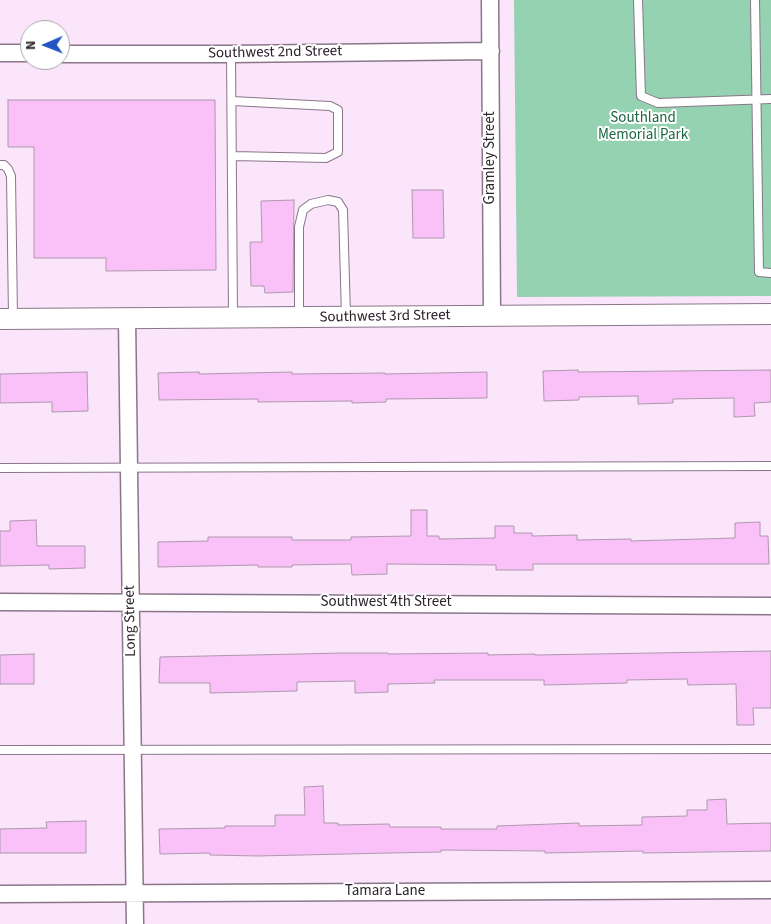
<!DOCTYPE html>
<html>
<head>
<meta charset="utf-8">
<style>
  body { margin:0 }
  #map { position:relative; width:771px; height:924px; overflow:hidden; background:#fbe5fb; font-family:"Source Sans 3",sans-serif }
  canvas { display:block }
  .north { position:absolute; left:20px; top:20px; width:50px; height:50px; box-sizing:border-box; background:#fff; border:1px solid #aaa7aa; border-radius:50%; rotate:269deg; font-size:14px; font-weight:700; line-height:20px; text-align:center; color:#2b232b }
  .north::after { content:''; display:block; margin:auto; width:18px; height:22px; background:#2156c3; clip-path:polygon(50% 0,100% 100%,50% 72%,0 100%) }
</style>
</head>
<body>
<div id="map">
<canvas width="771" height="924"></canvas>
<div class="north">N</div>
</div>
<script>
const g = document.querySelector('canvas').getContext('2d');
g.lineJoin = 'round';
function fill(path, color) {
  g.fillStyle = color;
  g.fill(path, 'evenodd');
}
function toPath(rows) {
  const path = new Path2D();
  for (const r of rows) {
    path.moveTo(r[0], r[1]);
    for (let i = 2; i < r.length; i += 2) path.lineTo(r[i], r[i + 1]);
  }
  return path;
}
function trace(path, color, width, dash) {
  g.strokeStyle = color;
  g.lineWidth = width;
  g.lineCap = dash ? 'butt' : 'round';
  g.setLineDash(dash || []);
  g.stroke(path);
}
function write(font, color, halo, rows, align = 'center') {
  g.font = font + ' "Source Sans 3",sans-serif';
  g.lineWidth = 4;
  g.setLineDash([]);
  g.textBaseline = 'middle';
  g.strokeStyle = halo;
  g.fillStyle = color;
  for (const [text, x, y, turn = 0] of rows) {
    g.save();
    g.translate(x, y);
    g.rotate((+turn || 0) * Math.PI / 180);
    g.textAlign = isNaN(turn) ? turn : align;
    if (halo) g.strokeText(text, 0, 0);
    g.fillText(text, 0, 0);
    g.restore();
  }
}
const green = toPath([
  [514,0,771,0,771,296,517,297]
]);
const building = toPath([
  [8,100,215,100,216,270,106,271,106,258,34,258,34,147,8,147,8,100],
  [412,190,443,190,444,238,413,238,412,190],
  [294,200,293,292,265,293,264,286,251,286,250,242,262,242,261,201,294,200],
  [578,370,578,372,771,370,771,402,754,403,755,416,734,417,734,398,673,399,673,403,638,404,638,396,579,397,579,400,544,401,543,371,578,370],
  [87,372,88,411,52,412,52,402,0,403,0,374,87,372],
  [199,372,199,374,292,372,292,374,385,373,385,374,487,372,487,398,386,399,386,402,352,403,352,401,258,402,258,399,159,400,158,373,199,372],
  [411,510,427,510,427,536,439,536,439,539,495,538,495,526,514,526,514,533,532,533,532,536,577,535,577,540,631,539,631,541,735,538,735,523,760,522,760,536,768,536,769,564,533,564,533,570,496,570,496,565,387,564,387,574,352,575,351,564,292,565,292,567,258,567,258,565,158,567,158,542,208,541,208,537,292,537,292,540,351,540,351,537,411,536,411,510],
  [36,520,37,546,85,546,85,568,49,569,49,565,0,566,0,531,10,531,10,521,36,520],
  [771,651,771,708,753,708,754,725,737,725,736,684,688,685,687,679,627,680,627,683,544,685,544,680,434,680,435,683,388,684,388,692,355,693,355,681,297,682,297,691,210,693,210,683,159,683,160,657,343,653,388,653,388,654,488,653,488,655,535,654,535,655,771,651],
  [34,654,34,684,0,684,0,655,34,654],
  [323,786,324,823,338,823,338,825,389,824,390,827,441,827,441,829,497,829,497,826,579,823,579,826,642,825,642,817,687,816,687,810,707,810,707,800,726,799,727,824,771,823,771,851,643,853,643,851,545,853,545,851,441,850,441,852,390,853,258,856,210,855,210,853,160,854,159,829,225,828,225,826,275,826,275,815,305,815,304,787,323,786],
  [86,821,86,853,0,853,0,829,47,828,46,822,86,821]
]);
const service = toPath([
  [638,0,641,96,658,103,771,99],
  [755,0,759,272,771,273],
  [231,54,233,317],
  [232,101,330,106,338,110,338,152,326,158,232,156],
  [0,165,4,165,8,169,11,176,13,317],
  [299,316,299,227,303,210,311,204,328,200,338,202,343,210,346,316],
  [0,468,771,466],
  [0,750,771,749]
]);
const minor = toPath([
  [490,0,492,316],
  [0,53,30,53],
  [60,54,231,54,491,51],
  [127,318,135,924],
  [0,602,771,606],
  [0,894,771,890]
]);
const tertiary = toPath([
  [0,319,771,314]
]);
const streetNames = [
  ["Southwest 2nd Street",275,53,-1],
  ["Gramley Street",491,158,-90],
  ["Southwest 3rd Street",385,317,-1],
  ["Southwest 4th Street",386,603],
  ["Long Street",131,621,-91],
  ["Tamara Lane",385,892]
];
const parkNames = [
  ["Southland",643,119],
  ["Memorial Park",643,136]
];
fill(green, '#95d2b1');
fill(building, '#f9c1f8');
trace(building, '#ad98ac', 1);
trace(service, '#8a7689', 10);
trace(minor, '#8a7689', 19);
trace(tertiary, '#8a7689', 22);
trace(service, '#fff', 8);
trace(minor, '#fff', 16);
trace(tertiary, '#fff', 20);
write('15px', '#2b232b', '#fff', streetNames);
write('15px', '#1a6545', '#fff', parkNames);
</script>
</body>
</html>
